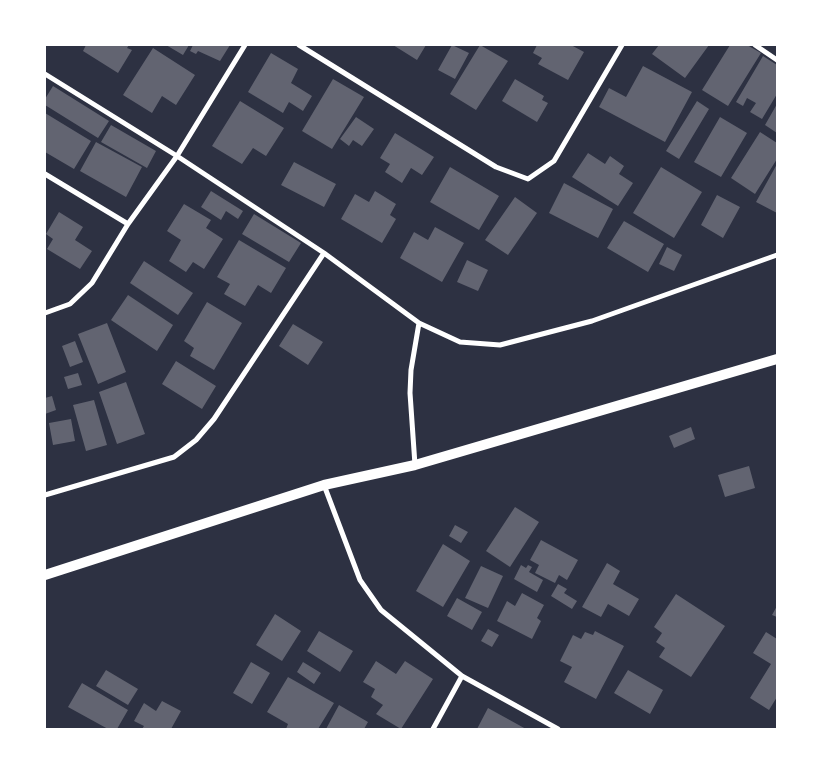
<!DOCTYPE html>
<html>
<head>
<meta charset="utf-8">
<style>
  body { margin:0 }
  #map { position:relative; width:822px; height:774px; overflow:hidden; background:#2d3142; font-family:"IBM Plex Sans",sans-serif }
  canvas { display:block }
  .frame { position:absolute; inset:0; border:46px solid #fff; pointer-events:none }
</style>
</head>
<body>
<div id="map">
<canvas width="822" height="774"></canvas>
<div class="frame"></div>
</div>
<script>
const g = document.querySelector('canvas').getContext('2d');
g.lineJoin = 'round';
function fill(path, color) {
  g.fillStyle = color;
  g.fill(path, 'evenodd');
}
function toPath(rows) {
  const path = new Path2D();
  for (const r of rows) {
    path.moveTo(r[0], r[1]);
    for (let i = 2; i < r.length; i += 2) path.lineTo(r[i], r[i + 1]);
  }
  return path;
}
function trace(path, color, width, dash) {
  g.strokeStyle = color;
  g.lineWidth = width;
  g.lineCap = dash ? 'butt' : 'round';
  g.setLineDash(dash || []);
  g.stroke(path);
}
const building = toPath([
  [86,45,129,45,127,48,132,50,118,73,83,51],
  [166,45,189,45,183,55],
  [193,45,230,45,220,61,198,51,196,54,190,51],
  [393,45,426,45,417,60],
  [452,45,469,53,455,79,438,70],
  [480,45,508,61,476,110,450,94],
  [537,45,571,45,584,52,568,80,538,64,542,58,533,53],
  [659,45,709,45,685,78,652,54],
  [730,45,747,45,761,53,728,106,702,90],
  [153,48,195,75,176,105,162,96,152,113,123,95],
  [271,53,298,69,291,83,312,96,303,111,289,102,283,113,248,92],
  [763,56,777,65,777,94,762,119,750,112,756,103,747,98,743,106,736,102],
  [643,66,692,92,665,142,599,107,609,88,626,97],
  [333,79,364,97,332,149,302,131],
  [515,79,544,96,542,100,548,103,537,122,502,101],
  [53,86,109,121,98,138,45,105,45,99],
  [240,101,284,128,266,156,253,148,242,164,212,146],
  [697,101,709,109,679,159,666,151],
  [777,104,777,133,765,125],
  [45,113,91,141,74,169,45,152],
  [356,117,374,129,362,146,353,140,349,146,340,139],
  [720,117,747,133,721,177,694,162],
  [111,125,156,151,147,168,101,142],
  [760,132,777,143,777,159,755,194,731,178],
  [395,133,434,157,422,175,411,168,402,183,385,172,390,164,380,158],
  [96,142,142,167,126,197,80,171],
  [588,153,605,164,610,156,624,166,619,174,633,183,618,206,572,177],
  [294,162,336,184,324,207,281,185],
  [777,164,777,213,756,202],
  [450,167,499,196,479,230,430,202],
  [661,167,702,192,674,238,633,213],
  [564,183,613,209,598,238,549,213],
  [211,191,243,211,238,219,226,211,221,220,201,207],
  [375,191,396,204,390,215,396,219,382,243,341,219,355,194,369,202],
  [717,195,740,207,723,238,701,225],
  [515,197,537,213,508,255,485,240],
  [184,204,211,220,206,228,223,239,204,269,193,262,186,272,169,261,181,240,167,231],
  [59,212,83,227,75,240,92,251,80,269,47,249,53,239,46,234],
  [254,214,301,243,289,262,242,234],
  [624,221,664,244,648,272,607,248],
  [435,227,464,243,442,282,400,258,414,232,428,240],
  [239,240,286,268,271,293,258,285,245,306,224,294,230,284,217,277],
  [667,247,682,255,674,271,659,264],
  [467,260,488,270,478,291,457,282],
  [144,261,193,293,178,315,130,283],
  [128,295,173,325,157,351,111,320],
  [207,302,242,323,214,370,190,356,194,348,184,341],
  [107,323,126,372,98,384,78,334],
  [293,324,323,342,308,365,279,346],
  [75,341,83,362,70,367,62,346],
  [176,361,216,386,202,409,162,384],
  [78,373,82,385,68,389,64,377],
  [126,382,145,434,117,444,99,392],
  [52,396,56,410,45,414,45,398],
  [94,400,107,445,86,451,73,405],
  [71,419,75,441,53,445,49,423],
  [691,427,695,439,674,448,669,436],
  [749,466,755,488,725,497,718,475],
  [515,507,539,522,510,567,486,551],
  [455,525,468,532,461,543,449,536],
  [541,540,578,560,567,580,559,575,555,583,535,573,539,565,530,560],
  [443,544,470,561,443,607,416,591],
  [607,563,620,571,613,584,639,599,629,616,608,604,601,617,582,607],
  [521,565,526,568,528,565,532,567,529,572,543,580,537,592,514,579],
  [481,566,503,576,488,608,465,598],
  [558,584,567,589,564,593,577,601,572,609,551,596],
  [522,593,544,605,537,618,541,621,532,639,497,621,507,601,515,606],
  [676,594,725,626,691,677,659,657,665,648,656,642,662,633,654,627],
  [457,598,482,612,472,630,447,616],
  [777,606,777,617,772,615],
  [275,614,301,631,282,661,256,645],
  [488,629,499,635,492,647,481,641],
  [319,631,353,651,340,672,307,651],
  [595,631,624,646,596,699,564,682,572,667,560,661,573,635,581,639,585,632,593,635],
  [766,632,777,639,777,697,769,710,750,698,771,664,753,653],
  [376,661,396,674,405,661,433,679,401,729,376,714,383,705,371,697,375,689,363,682],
  [251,662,270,673,252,704,233,693],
  [303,662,321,673,314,684,297,672],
  [106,670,138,689,128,705,96,686],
  [628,670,663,690,650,714,614,693],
  [288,677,334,703,318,729,286,729,288,724,267,712],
  [82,683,128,710,117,729,108,729,68,707],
  [162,701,181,711,171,729,142,729,144,726,134,721,144,703,156,711],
  [339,705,368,722,364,729,326,729],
  [488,708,526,729,477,729]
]);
const minor = toPath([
  [299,45,496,167,528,179,554,161,622,45],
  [755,45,777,60],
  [45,74,177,156,324,253,419,323,411,370,410,393,415,465],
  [45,174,128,224],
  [45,313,70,304,92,283,128,224,177,156,245,45],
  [419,323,460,342,500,345,592,321,777,255],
  [324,485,360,580,381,610,462,676,558,729],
  [45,495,174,457,196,440,214,419,324,253],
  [433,729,462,676]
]);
const secondary = toPath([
  [45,575,324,485,415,465,777,359]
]);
fill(building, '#626471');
trace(minor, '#fff', 5);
trace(secondary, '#fff', 10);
</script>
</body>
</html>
